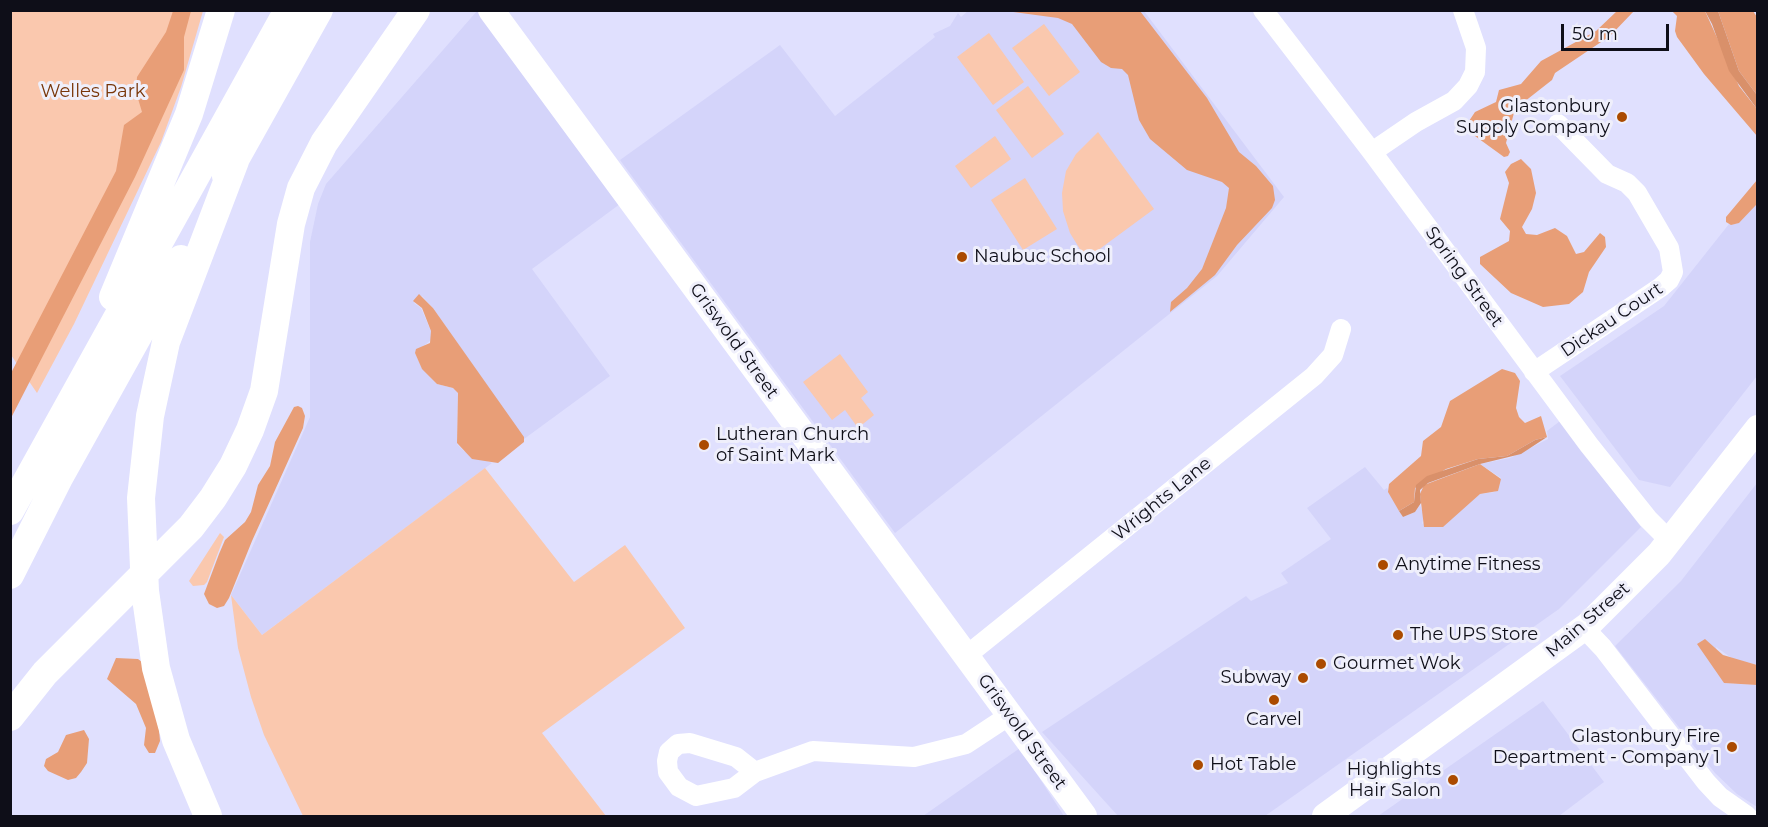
<!DOCTYPE html>
<html>
<head>
<meta charset="utf-8">
<style>
  body { margin:0 }
  #map { position:relative; width:1768px; height:827px; overflow:hidden; background:#e0e0fe; font-family:Montserrat,sans-serif }
  canvas { display:block }
  .frame { position:absolute; inset:0; border:12px solid #0e0e18; pointer-events:none }
  .scale { position:absolute; left:1561px; top:24px; width:108px; height:27px; box-sizing:border-box; border:3px solid #0e0e18; border-top:0; padding-left:8px; font-size:18px; line-height:21px; white-space:nowrap; color:#0e0e18; -webkit-text-stroke:4px #efeffb; paint-order:stroke }
</style>
</head>
<body>
<div id="map">
<canvas width="1768" height="827"></canvas>
<div class="frame"></div>
<div class="scale">50 m</div>
</div>
<script>
const g = document.querySelector('canvas').getContext('2d');
g.lineJoin = 'round';
function fill(path, color) {
  g.fillStyle = color;
  g.fill(path, 'evenodd');
}
function toPath(rows) {
  const path = new Path2D();
  for (const r of rows) {
    path.moveTo(r[0], r[1]);
    for (let i = 2; i < r.length; i += 2) path.lineTo(r[i], r[i + 1]);
  }
  return path;
}
function trace(path, color, width, dash) {
  g.strokeStyle = color;
  g.lineWidth = width;
  g.lineCap = dash ? 'butt' : 'round';
  g.setLineDash(dash || []);
  g.stroke(path);
}
function write(font, color, halo, rows, align = 'center') {
  g.font = font + ' Montserrat,sans-serif';
  g.lineWidth = 6;
  g.setLineDash([]);
  g.textBaseline = 'middle';
  g.strokeStyle = halo;
  g.fillStyle = color;
  for (const [text, x, y, turn = 0] of rows) {
    g.save();
    g.translate(x, y);
    g.rotate((+turn || 0) * Math.PI / 180);
    g.textAlign = isNaN(turn) ? turn : align;
    if (halo) g.strokeText(text, 0, 0);
    g.fillText(text, 0, 0);
    g.restore();
  }
}
const built = toPath([
  [969,10,1144,11,1284,197,1217,276,895,533,620,160,780,45,835,116,935,37,933,34,950,26,958,13,961,17],
  [477,11,620,204,532,269,610,376,524,439,433,308,422,296,414,303,421,308,431,331,431,340,415,353,422,368,437,384,453,388,458,393,457,444,464,451,492,463,262,635,231,595,310,417,310,242,318,204,326,184],
  [1757,203,1757,376,1670,487,1639,480,1560,376,1664,306,1729,224,1739,223],
  [1560,421,1641,527,1559,609,1265,816,1118,816,1042,732,1246,596,1251,601,1288,583,1281,573,1331,539,1307,508,1365,467,1384,490,1387,488,1403,517,1415,512,1420,505,1424,515,1422,524,1480,494,1495,492,1501,478,1480,464,1510,458,1548,439,1547,431],
  [1757,483,1757,665,1733,659,1716,647,1724,683,1757,685,1757,807,1737,794,1715,773,1615,646,1681,581],
  [1543,701,1604,782,1559,816,1378,816],
  [1020,748,1064,816,923,816]
]);
const green = toPath([
  [10,11,203,11,181,87,161,142,74,324,37,393,11,355],
  [1044,24,1080,72,1049,96,1012,48],
  [989,33,1024,82,993,105,957,57],
  [1028,86,1064,134,1032,158,996,110],
  [1098,132,1154,209,1086,259,1070,233,1063,211,1062,193,1066,171,1076,154],
  [995,136,1011,159,971,188,955,166],
  [1025,178,1057,229,1023,250,991,200],
  [840,354,868,392,861,398,874,415,858,428,845,410,832,420,803,382],
  [485,468,574,582,625,545,685,628,542,733,606,816,303,816,264,735,251,697,238,648,231,595,262,635],
  [220,533,224,537,207,582,204,585,193,586,189,581]
]);
const forest = toPath([
  [173,11,191,11,184,37,184,70,135,177,11,418,11,373,116,171,124,125,142,112,136,92,137,77,166,32],
  [1006,11,1140,11,1207,98,1239,152,1256,166,1273,186,1275,200,1272,208,1237,245,1215,275,1170,312,1171,302,1187,288,1202,269,1226,208,1229,188,1222,182,1187,170,1150,139,1139,120,1128,75,1122,69,1111,68,1101,62,1072,24,1058,18],
  [1617,11,1634,11,1610,36,1555,73,1552,80,1515,109,1506,143,1510,152,1508,156,1504,157,1475,136,1469,121,1475,112,1496,102,1499,90,1521,84,1541,61,1596,31],
  [1672,11,1705,11,1739,86,1757,109,1757,136,1704,74,1677,37,1675,31,1677,16],
  [1718,11,1753,11,1757,17,1757,95,1739,71],
  [1521,159,1531,169,1536,193,1532,209,1522,227,1526,234,1537,235,1555,228,1567,236,1576,254,1584,252,1600,233,1605,237,1606,247,1589,272,1583,292,1569,304,1543,307,1511,293,1480,264,1480,257,1509,241,1510,231,1500,219,1509,183,1505,172,1511,164],
  [1757,180,1756,205,1739,223,1731,225,1726,222,1726,217],
  [419,294,433,308,524,437,524,442,498,463,472,459,457,443,458,393,453,388,437,384,422,369,415,353,416,349,430,343,431,331,422,308,413,301],
  [1502,369,1515,373,1520,381,1516,408,1519,417,1525,423,1541,416,1547,437,1535,440,1507,456,1478,459,1446,469,1415,488,1414,502,1399,511,1388,492,1389,484,1421,456,1423,441,1441,427,1450,401],
  [298,406,302,408,305,416,303,428,252,541,229,598,224,606,217,608,209,604,204,594,219,554,225,540,245,522,251,512,258,485,270,466,275,442,294,407],
  [1480,464,1501,479,1498,491,1480,494,1443,527,1424,527,1420,494,1424,485],
  [1705,639,1723,655,1757,665,1757,685,1724,683,1697,644],
  [116,658,138,659,142,662,159,729,160,741,155,753,149,753,144,745,146,728,136,704,107,679],
  [84,730,89,739,87,763,81,772,76,778,68,780,48,771,44,766,46,759,58,752,66,735]
]);
const water = toPath([
  [1705,11,1718,11,1739,71,1757,95,1757,109,1729,71,1712,24],
  [1547,437,1521,454,1480,464,1428,483,1420,490,1421,503,1415,512,1403,517,1399,511,1414,502,1416,485,1427,476,1478,459,1507,456,1535,440]
]);
const minor = toPath([
  [1263,10,1372,152,1589,445,1648,519,1670,541],
  [1372,152,1416,122,1454,101,1468,86,1475,72,1476,48,1463,10],
  [1534,372,1661,287,1669,280,1673,272,1669,248,1637,193,1627,183,1607,174,1558,124],
  [1584,628,1603,648,1706,782,1720,797,1747,816],
  [966,656,1314,376,1333,355,1341,329],
  [755,772,736,757,690,743,678,744,669,752,667,761,668,772,679,787,696,796,734,788,755,772,813,751,914,757,966,744,1010,715]
]);
const major = toPath([
  [491,10,1084,816],
  [1325,816,1588,625,1659,554,1758,428]
]);
const highway = toPath([
  [226,176,319,10],
  [113,297,189,114,221,10],
  [10,511,288,10],
  [10,575,59,478,181,259],
  [10,717,45,673,191,527,213,498,233,466,250,430,264,391,291,224,301,188,324,143,416,10],
  [208,816,176,740,156,668,145,591,141,498,150,416,166,342,235,161]
]);
const markers = [
  [1622,117,6,"#ab4b00"],
  [962,257,6,"#ab4b00"],
  [704,445,6,"#ab4b00"],
  [1383,565,6,"#ab4b00"],
  [1398,635,6,"#ab4b00"],
  [1321,664,6,"#ab4b00"],
  [1303,678,6,"#ab4b00"],
  [1274,700,6,"#ab4b00"],
  [1732,747,6,"#ab4b00"],
  [1198,765,6,"#ab4b00"],
  [1453,780,6,"#ab4b00"]
];
const parkNames = [
  ["Welles Park",93,92]
];
const poiNames = [
  ["Glastonbury",1610,107,"right"],
  ["Supply Company",1610,128,"right"],
  ["Naubuc School",974,257],
  ["Lutheran Church",716,435],
  ["of Saint Mark",716,456],
  ["Anytime Fitness",1395,565],
  ["The UPS Store",1410,635],
  ["Gourmet Wok",1333,664],
  ["Subway",1291,678,"right"],
  ["Carvel",1274,720,"center"],
  ["Glastonbury Fire",1720,737,"right"],
  ["Department - Company 1",1720,758,"right"],
  ["Hot Table",1210,765],
  ["Highlights",1441,770,"right"],
  ["Hair Salon",1441,791,"right"]
];
const streetNames = [
  ["Spring Street",1464,277,54],
  ["Dickau Court",1612,320,-34],
  ["Griswold Street",734,341,54],
  ["Wrights Lane",1162,499,-39],
  ["Main Street",1588,620,-41],
  ["Griswold Street",1022,732,54]
];
fill(built, '#d4d4fa');
fill(green, '#fac8ae');
fill(forest, '#e89e77');
fill(water, '#d9906a');
trace(minor, '#fff', 20);
trace(major, '#fff', 26);
trace(highway, '#fff', 28);
for (const [x, y, r, color] of markers) {
  const dot = new Path2D();
  dot.arc(x, y, r, 0, 2 * Math.PI);
  g.fillStyle = color;
  g.fill(dot);
  trace(dot, '#efeffb', 2);
}
write('18px', '#793609', '#efeffb', parkNames);
write('18px', '#0e0e18', '#efeffb', poiNames, 'left');
write('18px', '#0e0e18', '#efeffb', streetNames);
</script>
</body>
</html>
